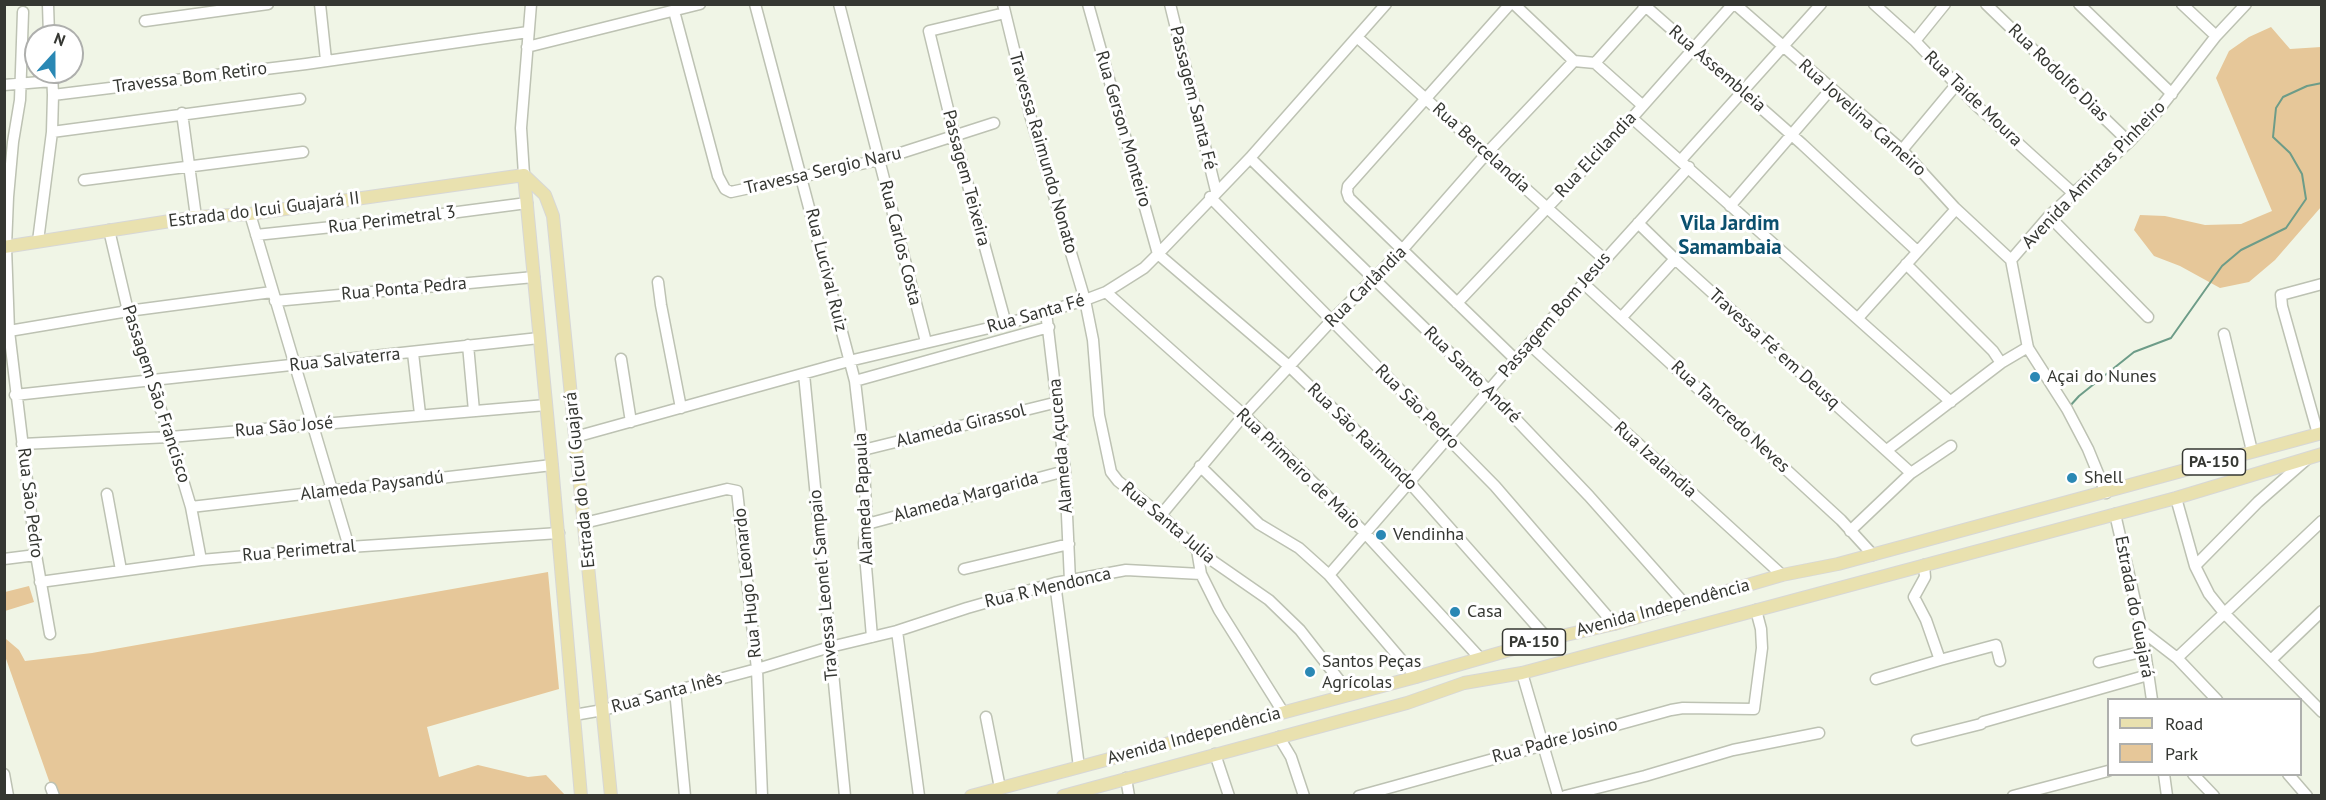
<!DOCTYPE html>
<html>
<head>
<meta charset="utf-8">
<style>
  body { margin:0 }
  #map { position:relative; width:2326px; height:800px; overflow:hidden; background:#f0f5e6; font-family:"PT Sans",sans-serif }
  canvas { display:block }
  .frame { position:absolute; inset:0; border:6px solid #353732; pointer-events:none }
  .legend { position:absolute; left:2107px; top:698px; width:195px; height:78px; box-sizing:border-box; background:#fff; border:2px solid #aeafad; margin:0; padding:8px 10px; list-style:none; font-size:18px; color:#353732 }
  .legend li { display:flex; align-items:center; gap:12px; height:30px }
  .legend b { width:30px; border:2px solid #aeafad }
  .north { position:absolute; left:24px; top:24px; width:60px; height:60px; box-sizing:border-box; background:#fff; border:2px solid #aeafad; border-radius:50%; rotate:21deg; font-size:16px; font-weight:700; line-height:24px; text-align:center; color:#353732 }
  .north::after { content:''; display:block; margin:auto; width:21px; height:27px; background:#2a88b4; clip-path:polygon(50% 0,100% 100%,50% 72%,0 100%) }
</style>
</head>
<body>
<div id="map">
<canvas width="2326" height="800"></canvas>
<div class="frame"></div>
<ul class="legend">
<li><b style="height:8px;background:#e9e1af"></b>Road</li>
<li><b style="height:16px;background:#e6c799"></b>Park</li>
</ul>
<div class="north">N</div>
</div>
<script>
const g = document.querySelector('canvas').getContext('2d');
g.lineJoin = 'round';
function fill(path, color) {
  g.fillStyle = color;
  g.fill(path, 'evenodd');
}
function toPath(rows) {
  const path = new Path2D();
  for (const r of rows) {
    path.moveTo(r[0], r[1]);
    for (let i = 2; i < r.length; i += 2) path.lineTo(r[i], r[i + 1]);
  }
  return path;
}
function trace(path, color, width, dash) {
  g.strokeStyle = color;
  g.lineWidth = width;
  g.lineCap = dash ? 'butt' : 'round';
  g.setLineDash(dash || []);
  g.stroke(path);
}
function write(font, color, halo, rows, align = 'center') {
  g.font = font + ' "PT Sans",sans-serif';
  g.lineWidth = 6;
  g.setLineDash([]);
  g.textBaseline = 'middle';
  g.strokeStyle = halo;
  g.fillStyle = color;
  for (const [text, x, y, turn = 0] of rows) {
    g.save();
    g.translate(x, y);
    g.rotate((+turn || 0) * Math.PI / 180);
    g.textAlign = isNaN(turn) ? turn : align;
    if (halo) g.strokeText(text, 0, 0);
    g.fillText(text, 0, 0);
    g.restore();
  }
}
const green = toPath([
  [2271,27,2290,49,2321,47,2321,207,2275,260,2249,282,2220,288,2180,266,2154,256,2134,230,2140,215,2165,216,2205,225,2241,224,2272,211,2216,78,2229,51,2249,37],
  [548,572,559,689,427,727,439,777,478,765,528,777,546,775,565,795,54,795,5,656,4,632,6,639,19,650,25,661,92,653],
  [29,586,34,602,5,611,5,592]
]);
const stream = toPath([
  [2069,407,2079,396,2134,352,2171,338,2222,266,2241,250,2286,228,2306,199,2302,174,2290,153,2273,137,2276,108,2283,97,2307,86,2322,83]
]);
const minor = toPath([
  [48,4,49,36],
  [320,4,326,60],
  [755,4,855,381,863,450,867,524,864,543,872,637],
  [839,4,926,342],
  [1003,4,1030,115,1085,300,1093,340,1099,415,1111,472,1118,481,1161,515,1197,550,1269,600,1300,630,1350,694],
  [1088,4,1158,254,1290,367,1409,482,1548,639],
  [1170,4,1216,191],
  [1510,4,1348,186,1347,192,1349,198,1515,359],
  [1514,4,1574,61],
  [1643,4,1802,144,1917,251],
  [1735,4,1902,150,1955,208,2011,260],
  [1874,4,1915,41,1977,106,2073,193],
  [1986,4,2129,142],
  [2079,4,2172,94],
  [2182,4,2216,36],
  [674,11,718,176,725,189,731,192,879,160,994,123],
  [23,12,20,100,13,142,8,197,6,247,9,331,36,555,50,634],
  [1005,13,929,31,955,138,1006,324],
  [145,21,268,4],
  [1358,38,1604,259],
  [1915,41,1945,4],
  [527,47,700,4],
  [1574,61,1595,63,1648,4],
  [1595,63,1642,105],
  [4,85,52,81],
  [53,95,306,64,528,32],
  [182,113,196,217],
  [1632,118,1951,402],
  [52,132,300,99],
  [1902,150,1956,85],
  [1250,158,1488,390,1589,496,1684,603],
  [1681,160,1821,4],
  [524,175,521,128,531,4],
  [84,180,303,152],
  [1210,197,1495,486,1614,624],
  [1730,206,1831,89],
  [250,214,349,547],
  [2049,216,2148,317],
  [1638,223,1675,259,1911,473],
  [109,230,128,311,170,437,191,507,201,560],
  [256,235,389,221,527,203],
  [38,241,52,132,53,95,52,72],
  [2011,260,2049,216,2129,142,2157,112,2216,36,2246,4],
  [2011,260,2028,348,2067,409,2088,449,2106,493],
  [1906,264,1993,351,2001,363],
  [658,282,661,305,681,408],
  [1583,283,1841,520,1873,555],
  [1106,292,1244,415,1365,533,1479,657],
  [275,301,534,277],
  [1457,303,1632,118,1733,4],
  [1046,312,1065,471,1070,581],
  [1621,318,1675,259],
  [1858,318,1956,209],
  [9,331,128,311,272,292],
  [2224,334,2252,451],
  [1529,344,1782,575],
  [468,345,474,411],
  [413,353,420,414],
  [621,359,631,422],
  [804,374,845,796],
  [855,381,1049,327],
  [15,395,539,338],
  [2318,434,2282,306,2281,295,2322,284],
  [575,437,849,361,1006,324,1085,300,1106,292,1144,268,1158,254,1250,158,1386,4],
  [22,444,170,437,546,405],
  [863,450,1058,402],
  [1887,450,2001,363,2028,347],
  [1200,466,1259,524,1299,548,1329,575,1416,677],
  [107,494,121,570],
  [2176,498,2195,566,2209,594,2225,614,2322,712],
  [191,507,552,465],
  [2115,514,2142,631,2152,700],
  [1161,515,1244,415,1331,321,1403,249,1487,153,1574,61],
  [584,523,727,489,737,491,757,669,762,796],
  [867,524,1065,471],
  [1850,531,1911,473,1951,446],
  [1197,550,1201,574,1219,610,1283,712],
  [4,559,36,555],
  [1924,565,1925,577,1914,597,1926,620,1940,660,1996,645,2000,661],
  [2195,566,2258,502,2307,459],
  [964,569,1069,544],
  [1329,575,1529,344,1689,167],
  [40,582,201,560,349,547,559,533],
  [1055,583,1079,767],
  [897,631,919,796],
  [2142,631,2177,658,2217,700],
  [2177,658,2322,521],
  [2272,659,2322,611],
  [2099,662,2145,651],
  [1522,673,1558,796],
  [1876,679,1940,660],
  [675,690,685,796],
  [574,715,603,710,757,669,830,647,897,631,967,608,1055,583,1126,570,1201,574],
  [986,717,1000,788],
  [1279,737,1291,757,1304,796],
  [1917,740,1981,724,1983,722,2148,675],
  [1215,754,1229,796],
  [4,774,8,796],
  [2164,774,2167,796],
  [2193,774,2214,796],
  [2288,774,2307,796],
  [1126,778,1129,796],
  [51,788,54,796],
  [1359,796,1671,710,1683,708,1754,709,1762,648,1761,629,1756,610],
  [1565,796,1645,776,1733,750,1819,733],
  [2013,796,2108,771]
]);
const major = toPath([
  [524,175,545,195,553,216,611,796],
  [524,175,552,465,581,796],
  [4,247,196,217,250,214,524,175],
  [971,796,1416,677,1548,639,1614,624,1782,575,1838,564,2322,433],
  [1063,796,1407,703,1464,683,1522,673,2176,498,2322,454]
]);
const markers = [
  [2035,377,6,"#2a88b4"],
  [2072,478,6,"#2a88b4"],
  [1381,535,6,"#2a88b4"],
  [1455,612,6,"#2a88b4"],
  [1310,672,6,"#2a88b4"]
];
const shields = [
  [2214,462,63],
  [1534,642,63]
];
const shieldNames = [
  ["PA-150",2214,462],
  ["PA-150",1534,642]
];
const streetNames = [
  ["Rua Assembleia",1717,69,41],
  ["Rua Rodolfo Dias",2058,73,44],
  ["Travessa Bom Retiro",190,78,-7],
  ["Passagem Santa Fé",1193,98,76],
  ["Rua Taide Moura",1973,99,44],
  ["Rua Jovelina Carneiro",1862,118,42],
  ["Rua Gerson Monteiro",1123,129,74],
  ["Rua Bercelandia",1481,148,42],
  ["Travessa Raimundo Nonato",1043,153,74],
  ["Rua Elcilandia",1596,155,-47],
  ["Travessa Sergio Naru",823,171,-13],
  ["Avenida Amintas Pinheiro",2094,175,-46],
  ["Passagem Teixeira",966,178,75],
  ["Estrada do Icui Guajará II",264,210,-7],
  ["Rua Perimetral 3",392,220,-7],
  ["Rua Carlos Costa",900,243,76],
  ["Rua Lucival Ruiz",826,270,76],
  ["Rua Carlândia",1366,287,-45],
  ["Rua Ponta Pedra",404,289,-5],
  ["Rua Santa Fé",1036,314,-16],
  ["Passagem Bom Jesus",1555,315,-49],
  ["Travessa Fé em Deusq",1774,349,42],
  ["Rua Salvaterra",345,360,-6],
  ["Rua Santo André",1472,375,45],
  ["Passagem São Francisco",156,394,72],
  ["Rua São Pedro",1417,407,45],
  ["Rua Tancredo Neves",1730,417,43],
  ["Alameda Girassol",961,426,-14],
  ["Rua São José",284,427,-5],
  ["Rua São Raimundo",1362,437,44],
  ["Alameda Açucena",1061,446,-95],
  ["Rua Izalandia",1655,460,42],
  ["Rua Primeiro de Maio",1298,469,44],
  ["Estrada do Icuí Guajará",580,480,-96],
  ["Alameda Paysandú",372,486,-7],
  ["Alameda Margarida",966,497,-15],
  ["Alameda Papaula",864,499,-93],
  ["Rua São Pedro",30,503,83],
  ["Rua Santa Julia",1168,523,40],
  ["Rua Perimetral",299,551,-5],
  ["Rua Hugo Leonardo",748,583,-96],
  ["Travessa Leonel Sampaio",824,585,-95],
  ["Rua R Mendonca",1048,588,-13],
  ["Estrada do Guajará",2134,607,79],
  ["Avenida Independência",1663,608,-15],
  ["Rua Santa Inês",667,693,-15],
  ["Avenida Independência",1194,736,-15],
  ["Rua Padre Josino",1555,741,-15]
];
const poiNames = [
  ["Açai do Nunes",2047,377],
  ["Shell",2084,478],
  ["Vendinha",1393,535],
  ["Casa",1467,612],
  ["Santos Peças",1322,662],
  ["Agrícolas",1322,683]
];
const quarterNames = [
  ["Vila Jardim",1730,224],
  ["Samambaia",1730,248]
];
fill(green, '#e6c799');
trace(stream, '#6d9c88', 2);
trace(minor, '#bdc2b3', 13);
trace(major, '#d7d7d6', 14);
trace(minor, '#fff', 10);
trace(major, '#e9e1af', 12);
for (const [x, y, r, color] of markers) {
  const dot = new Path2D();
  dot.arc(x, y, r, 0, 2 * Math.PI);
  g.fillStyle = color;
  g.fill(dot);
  trace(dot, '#fff', 2);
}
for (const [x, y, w] of shields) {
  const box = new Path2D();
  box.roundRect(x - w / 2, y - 13, w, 26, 4.5);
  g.fillStyle = '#fff';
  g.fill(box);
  trace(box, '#353732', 1.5);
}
write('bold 16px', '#353732', null, shieldNames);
write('18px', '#353732', '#fff', streetNames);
write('18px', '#353732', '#fff', poiNames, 'left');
write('bold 21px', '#0b506e', '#fff', quarterNames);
</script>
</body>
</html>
